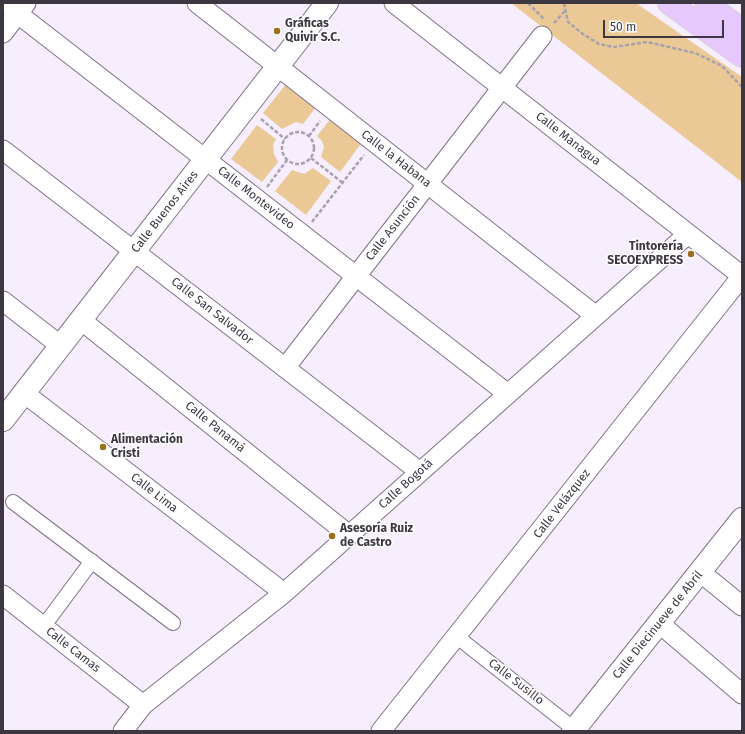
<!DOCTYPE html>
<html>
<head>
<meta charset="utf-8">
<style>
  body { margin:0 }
  #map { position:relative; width:745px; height:734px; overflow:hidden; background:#f6edfd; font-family:"Fira Sans",sans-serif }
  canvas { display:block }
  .frame { position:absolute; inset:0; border:4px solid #3c3741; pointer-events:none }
  .scale { position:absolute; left:603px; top:20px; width:121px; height:18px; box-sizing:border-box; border:2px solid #3c3741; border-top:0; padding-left:5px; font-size:12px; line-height:14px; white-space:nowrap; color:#3c3741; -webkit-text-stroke:3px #fff; paint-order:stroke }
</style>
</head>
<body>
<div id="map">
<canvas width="745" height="734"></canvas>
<div class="frame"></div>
<div class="scale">50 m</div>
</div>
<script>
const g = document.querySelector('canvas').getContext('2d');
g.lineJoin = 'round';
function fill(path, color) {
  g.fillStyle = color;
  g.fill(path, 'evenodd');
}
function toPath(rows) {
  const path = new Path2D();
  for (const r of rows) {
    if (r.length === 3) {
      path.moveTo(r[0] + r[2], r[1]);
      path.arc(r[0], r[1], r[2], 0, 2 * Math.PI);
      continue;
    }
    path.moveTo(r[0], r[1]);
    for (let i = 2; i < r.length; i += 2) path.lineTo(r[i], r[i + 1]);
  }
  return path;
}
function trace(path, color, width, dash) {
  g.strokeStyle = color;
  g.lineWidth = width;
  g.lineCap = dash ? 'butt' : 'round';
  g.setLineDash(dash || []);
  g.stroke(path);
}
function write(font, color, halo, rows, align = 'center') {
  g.font = font + ' "Fira Sans",sans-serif';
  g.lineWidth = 3;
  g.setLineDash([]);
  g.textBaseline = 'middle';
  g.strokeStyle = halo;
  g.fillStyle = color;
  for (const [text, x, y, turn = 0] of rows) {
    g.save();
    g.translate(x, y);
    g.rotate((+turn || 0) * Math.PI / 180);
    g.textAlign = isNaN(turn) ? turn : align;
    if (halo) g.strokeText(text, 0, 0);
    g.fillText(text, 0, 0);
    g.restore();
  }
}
const green = toPath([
  [511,3,636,3,742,77,742,182],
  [287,83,316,107,303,124,296,122,282,129,263,113],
  [332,117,363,141,340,172,321,157,324,147,322,141,317,136],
  [257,125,276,139,273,145,274,154,278,162,262,182,231,159],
  [313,168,331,181,306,215,275,191,292,170,304,174]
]);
const path = toPath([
  [528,3,544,19],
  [564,3,568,22,583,34,599,44,614,47,647,42,695,53,722,66,742,87],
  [554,23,565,11],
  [261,119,285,139],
  [298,148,16],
  [309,136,320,121],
  [311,158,343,183],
  [267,187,287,160],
  [312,222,364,155]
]);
const pedestrian = toPath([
  [13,502,173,623],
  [43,627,92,561],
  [456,636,574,729]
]);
const minor = toPath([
  [4,3,508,394],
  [197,3,596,316],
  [394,3,742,276],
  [3,33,26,3],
  [3,150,420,472],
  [3,301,61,346],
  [81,320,349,535],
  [285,368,542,36],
  [24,393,284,593],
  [700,572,742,606],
  [3,595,143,705],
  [659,623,742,694],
  [123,731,143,705,284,593,688,234],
  [381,731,742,276]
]);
const tertiary = toPath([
  [3,420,327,3],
  [573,731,742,519]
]);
const primary = toPath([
  [669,3,742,56],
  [706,3,742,30]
]);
const markers = [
  [277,31,4,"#9b6f1e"],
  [691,254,4,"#9b6f1e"],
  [103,447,4,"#9b6f1e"],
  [332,536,4,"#9b6f1e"]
];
const poiNames = [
  ["Gráficas",285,24],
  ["Quivir S.C.",285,38],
  ["Tintorería",683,247,"right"],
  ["SECOEXPRESS",683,261,"right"],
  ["Alimentación",111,440],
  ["Cristi",111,454],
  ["Asesoría Ruiz",340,529],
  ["de Castro",340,543]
];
const streetNames = [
  ["Calle Managua",568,139,38],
  ["Calle la Habana",396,159,38],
  ["Calle Montevideo",256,198,38],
  ["Calle Buenos Aires",165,212,-52],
  ["Calle Asunción",393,228,-52],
  ["Calle San Salvador",212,311,38],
  ["Calle Panamá",215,427,39],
  ["Calle Bogotá",406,484,-42],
  ["Calle Lima",154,493,38],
  ["Calle Velázquez",562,504,-52],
  ["Calle Diecinueve de Abril",658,625,-51],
  ["Calle Camas",73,650,38],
  ["Calle Susillo",516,682,38]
];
fill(green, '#ebc996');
trace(pedestrian, '#80728b', 16);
trace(minor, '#80728b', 21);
trace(tertiary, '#80728b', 24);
trace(primary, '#d4d3d5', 24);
trace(path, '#a8a1ae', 2.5, [4, 2]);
trace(pedestrian, '#fff', 14);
trace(minor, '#fff', 19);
trace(tertiary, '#fff', 22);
trace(primary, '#e6c8fd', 22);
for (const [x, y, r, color] of markers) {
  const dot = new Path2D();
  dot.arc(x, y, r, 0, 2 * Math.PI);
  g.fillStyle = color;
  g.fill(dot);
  trace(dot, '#fff', 1.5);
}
write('bold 12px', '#3c3741', '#fff', poiNames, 'left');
write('12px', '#3c3741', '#fff', streetNames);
</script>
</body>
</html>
